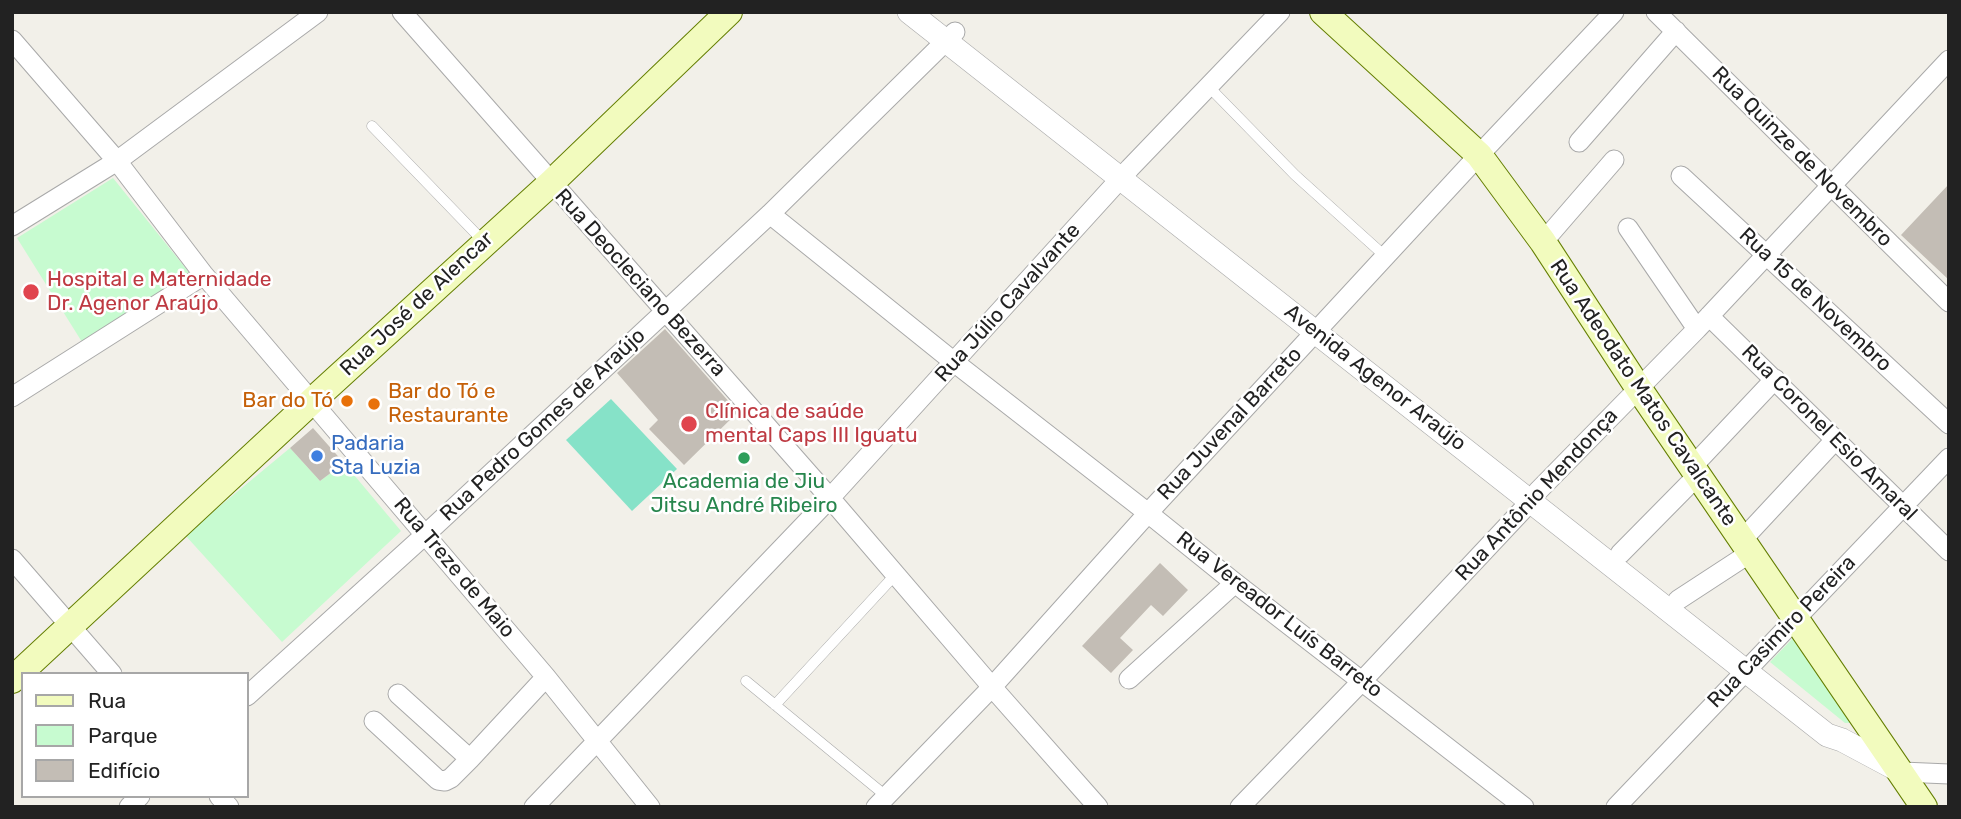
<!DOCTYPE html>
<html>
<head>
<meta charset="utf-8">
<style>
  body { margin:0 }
  #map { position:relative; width:1961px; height:819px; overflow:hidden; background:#f2f0e9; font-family:Rubik,sans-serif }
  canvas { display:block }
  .frame { position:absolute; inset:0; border:14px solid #222; pointer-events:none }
  .legend { position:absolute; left:21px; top:672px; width:228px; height:126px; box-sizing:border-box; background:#fff; border:2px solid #a7a7a7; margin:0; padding:9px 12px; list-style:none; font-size:21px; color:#222 }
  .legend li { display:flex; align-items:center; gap:14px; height:35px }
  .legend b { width:35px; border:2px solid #a7a7a7 }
</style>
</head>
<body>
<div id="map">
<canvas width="1961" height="819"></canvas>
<div class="frame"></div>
<ul class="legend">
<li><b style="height:9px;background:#f2fbbe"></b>Rua</li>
<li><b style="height:19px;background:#c7fbd0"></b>Parque</li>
<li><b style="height:19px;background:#c3bdb5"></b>Edifício</li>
</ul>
</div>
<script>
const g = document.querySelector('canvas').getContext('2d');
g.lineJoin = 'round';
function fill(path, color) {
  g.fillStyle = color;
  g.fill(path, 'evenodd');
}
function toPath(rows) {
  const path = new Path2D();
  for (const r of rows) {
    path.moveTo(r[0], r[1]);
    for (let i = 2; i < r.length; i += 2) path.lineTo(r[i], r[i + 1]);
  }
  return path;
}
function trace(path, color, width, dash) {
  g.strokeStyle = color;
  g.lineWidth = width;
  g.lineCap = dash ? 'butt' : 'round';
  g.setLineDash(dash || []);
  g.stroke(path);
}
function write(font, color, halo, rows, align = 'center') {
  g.font = font + ' Rubik,sans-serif';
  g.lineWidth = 5;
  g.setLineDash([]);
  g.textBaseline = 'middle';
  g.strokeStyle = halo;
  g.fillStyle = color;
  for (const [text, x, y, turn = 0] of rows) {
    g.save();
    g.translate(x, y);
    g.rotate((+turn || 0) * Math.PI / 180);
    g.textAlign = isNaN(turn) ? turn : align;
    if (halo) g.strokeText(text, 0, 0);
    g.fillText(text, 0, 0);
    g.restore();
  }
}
const park = toPath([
  [113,178,192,276,82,342,17,238],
  [290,448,320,481,344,463,401,531,282,642,185,535],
  [1794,637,1852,717,1850,723,1845,723,1770,662]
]);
const pitch = toPath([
  [611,399,677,469,632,511,566,440]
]);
const building = toPath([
  [1949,184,1949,280,1901,235],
  [665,329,738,412,684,465,649,429,658,420,617,373],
  [313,428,344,463,320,481,290,448],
  [1160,563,1188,590,1163,616,1151,605,1120,638,1133,650,1111,673,1082,646]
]);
const service = toPath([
  [1209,87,1295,175,1386,257],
  [372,126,484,242],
  [746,681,886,796],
  [775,705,895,575]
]);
const minor = toPath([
  [402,12,830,498,992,687,1098,807],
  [1656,12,1949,302],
  [12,40,117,161,204,275,546,677,650,807],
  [1579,142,1676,31],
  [1681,176,1949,424],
  [770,214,954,362,1148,513,1235,583,1524,807],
  [12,226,117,161,318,12],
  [1628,228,1697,329],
  [1543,242,1614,160],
  [1709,316,1949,551],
  [12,397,204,275],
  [1692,467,1775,379],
  [1742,540,1836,439],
  [1620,554,1698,475],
  [12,559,112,674],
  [1678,600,1750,553],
  [1129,679,1235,583],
  [398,694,470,759],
  [247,696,426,534,770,214,955,32],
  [374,721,438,780,445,781,451,778,470,759,546,677],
  [1902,772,1949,774],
  [219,796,229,807],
  [129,807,140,796],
  [534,807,830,498,1130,168,1280,12],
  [876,807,992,687,1148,513,1479,155,1614,12],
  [1240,807,1363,680,1531,501,1538,491,1697,329,1949,60],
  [1616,807,1949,458]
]);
const tertiary = toPath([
  [909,12,1827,735,1842,740,1900,771]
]);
const secondary = toPath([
  [1323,12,1479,155,1543,242,1639,389,1924,807],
  [12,680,312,401,551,183,729,12]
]);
const markers = [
  [31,292,9,"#e0444e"],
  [347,401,7,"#e8710a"],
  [374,404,7,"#e8710a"],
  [689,424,9,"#e0444e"],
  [317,456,7,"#3f7fe0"],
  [744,458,7,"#2e9e5b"]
];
const streetNames = [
  ["Rua Quinze de Novembro",1802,157,45],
  ["Rua Deocleciano Bezerra",640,283,48],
  ["Rua 15 de Novembro",1815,300,43],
  ["Rua Júlio Cavalvante",1008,303,-48],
  ["Rua José de Alencar",417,304,-43],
  ["Avenida Agenor Araújo",1375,378,38],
  ["Rua Adeodato Matos Cavalcante",1643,393,56],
  ["Rua Juvenal Barreto",1230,424,-47],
  ["Rua Pedro Gomes de Araújo",543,425,-43],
  ["Rua Coronel Esio Amaral",1829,433,45],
  ["Rua Antônio Mendonça",1537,495,-47],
  ["Rua Treze de Maio",454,568,50],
  ["Rua Vereador Luís Barreto",1279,615,38],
  ["Rua Casimiro Pereira",1782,632,-46]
];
const healthNames = [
  ["Hospital e Maternidade",47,280],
  ["Dr. Agenor Araújo",47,304],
  ["Clínica de saúde",705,412],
  ["mental Caps III Iguatu",705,436]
];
const foodNames = [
  ["Bar do Tó e",388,392],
  ["Restaurante",388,416],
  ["Bar do Tó",333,401,"right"]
];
const shopNames = [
  ["Padaria",331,444],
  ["Sta Luzia",331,468]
];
const leisureNames = [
  ["Academia de Jiu",744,482],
  ["Jitsu André Ribeiro",744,506]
];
fill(park, '#c7fbd0');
fill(pitch, '#86e2c8');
fill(building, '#c3bdb5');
trace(service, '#a9a9a9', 11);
trace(minor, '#a9a9a9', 21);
trace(tertiary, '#a9a9a9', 24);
trace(secondary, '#657f03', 28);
trace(service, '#fff', 10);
trace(minor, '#fff', 19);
trace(tertiary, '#fff', 23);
trace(secondary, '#f2fbbe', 26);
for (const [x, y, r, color] of markers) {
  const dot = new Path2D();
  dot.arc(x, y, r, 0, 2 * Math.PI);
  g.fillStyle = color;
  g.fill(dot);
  trace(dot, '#fff', 2.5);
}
write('21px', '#222', '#fff', streetNames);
write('21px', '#be3a42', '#fff', healthNames, 'left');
write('21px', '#c56008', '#fff', foodNames, 'left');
write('21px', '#366cbe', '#fff', shopNames, 'left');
write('21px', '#27864d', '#fff', leisureNames);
</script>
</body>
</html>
